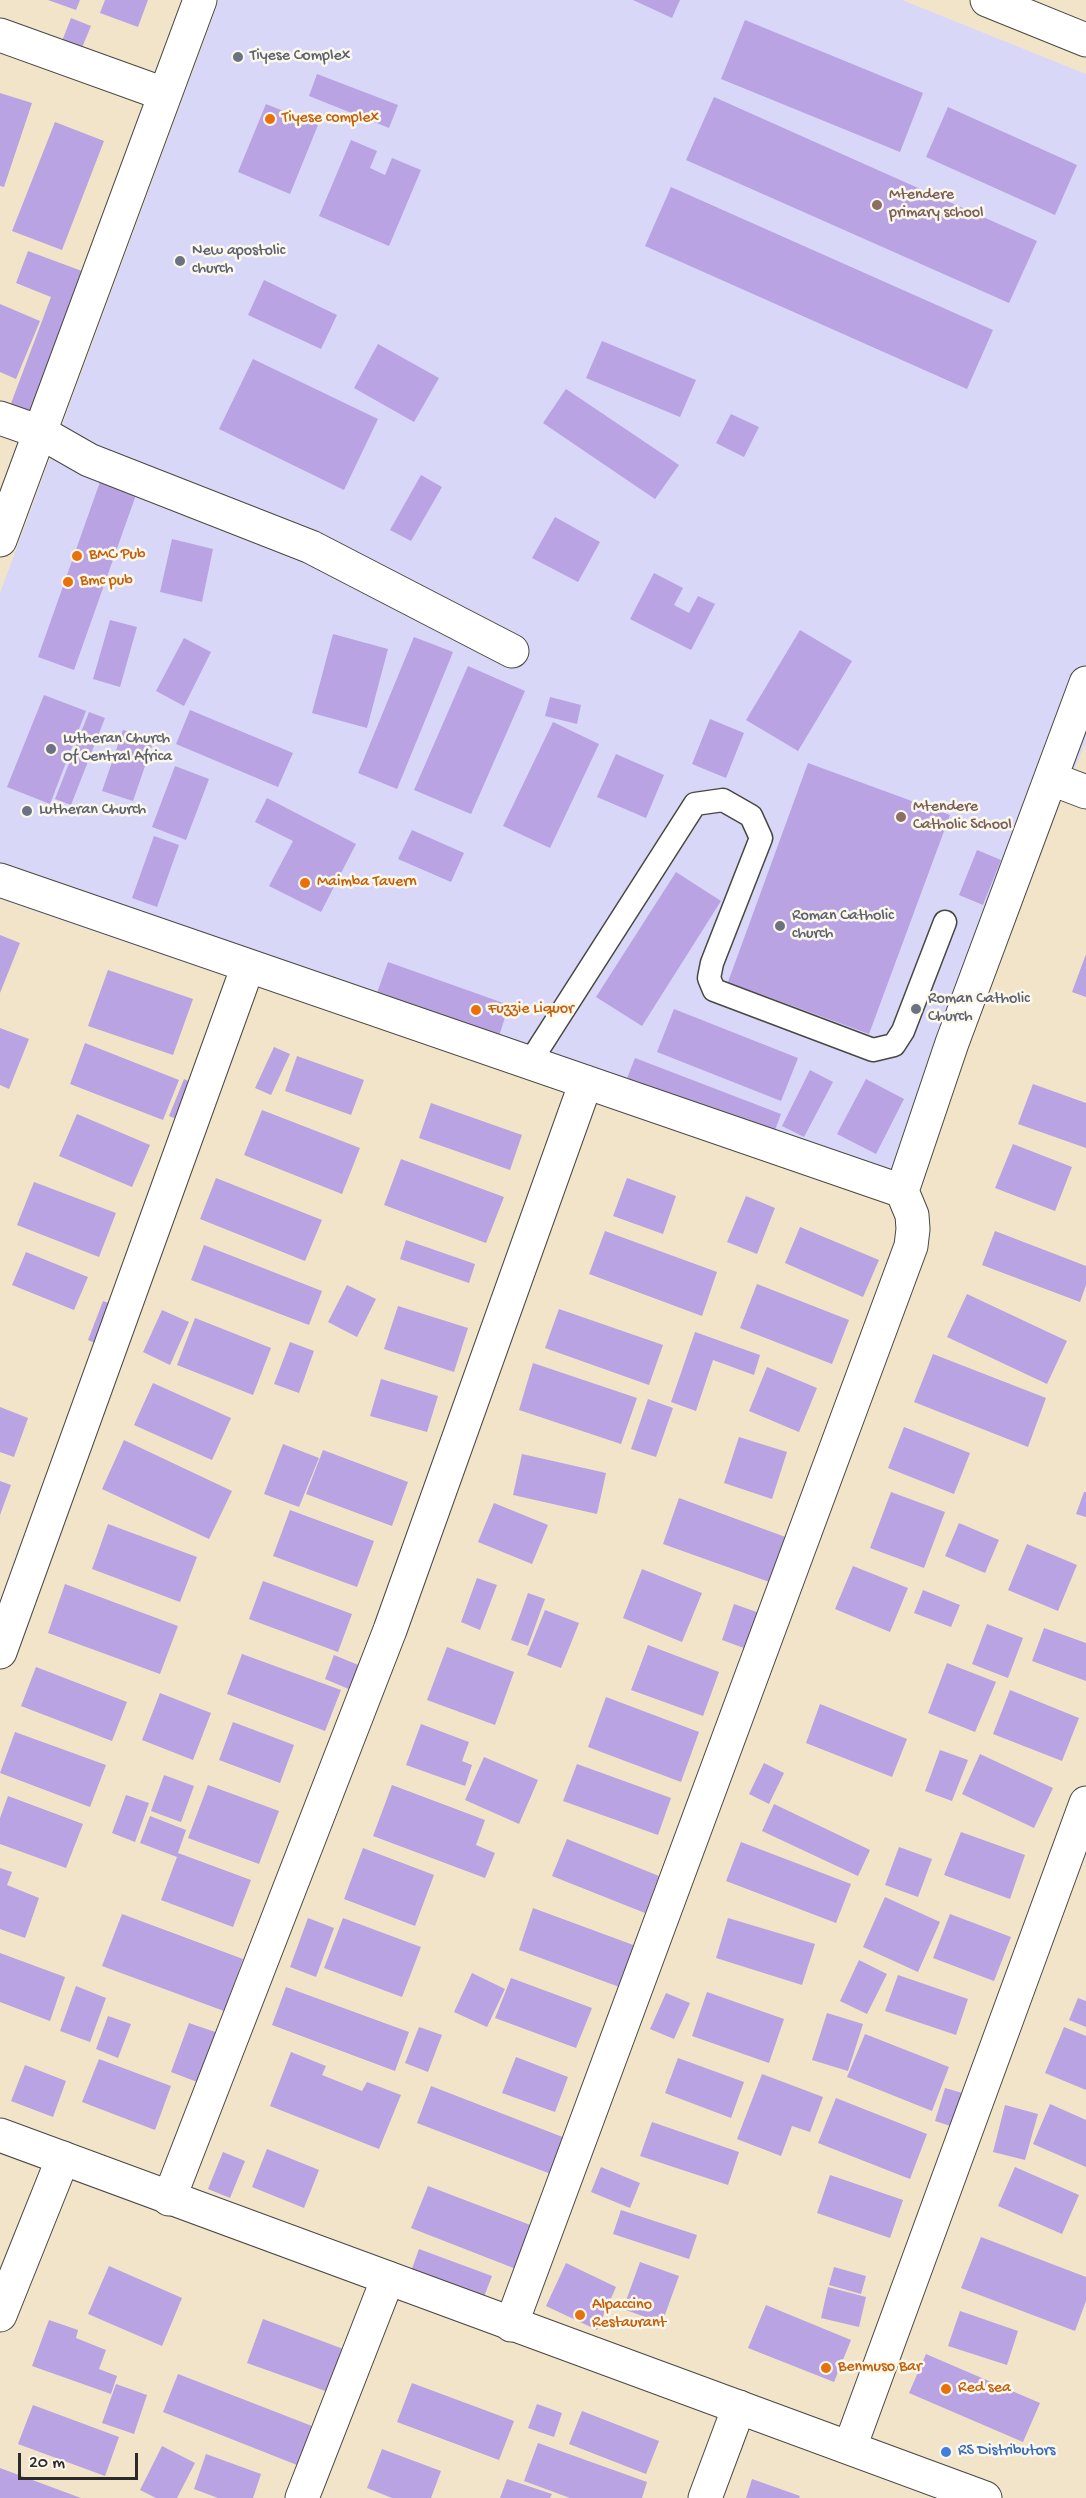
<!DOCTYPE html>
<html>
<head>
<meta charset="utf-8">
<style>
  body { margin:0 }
  #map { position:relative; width:1086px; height:2498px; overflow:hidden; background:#f1e4c8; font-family:"Gochi Hand",sans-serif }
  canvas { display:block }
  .scale { position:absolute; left:18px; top:2453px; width:120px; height:27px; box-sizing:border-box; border:3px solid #2b2b2b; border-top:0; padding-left:8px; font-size:18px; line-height:21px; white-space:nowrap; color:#2b2b2b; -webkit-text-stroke:4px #fbf7ec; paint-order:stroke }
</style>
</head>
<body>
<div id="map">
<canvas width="1086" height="2498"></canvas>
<div class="scale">20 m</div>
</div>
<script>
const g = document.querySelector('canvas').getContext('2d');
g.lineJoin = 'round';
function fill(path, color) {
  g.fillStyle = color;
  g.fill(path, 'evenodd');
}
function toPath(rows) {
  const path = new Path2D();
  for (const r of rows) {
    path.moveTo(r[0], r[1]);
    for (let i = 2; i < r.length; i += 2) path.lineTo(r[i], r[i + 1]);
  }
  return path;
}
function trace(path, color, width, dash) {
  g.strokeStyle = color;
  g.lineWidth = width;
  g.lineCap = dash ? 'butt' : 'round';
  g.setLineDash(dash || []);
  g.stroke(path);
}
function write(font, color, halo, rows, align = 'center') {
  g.font = font + ' "Gochi Hand",sans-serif';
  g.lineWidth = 5;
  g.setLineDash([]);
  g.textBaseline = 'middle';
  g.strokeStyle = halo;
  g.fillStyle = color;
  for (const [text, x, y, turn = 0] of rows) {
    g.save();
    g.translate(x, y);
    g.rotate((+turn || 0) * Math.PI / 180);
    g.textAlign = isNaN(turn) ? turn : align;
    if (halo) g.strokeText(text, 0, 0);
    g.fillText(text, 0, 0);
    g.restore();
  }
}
const built = toPath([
  [219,0,902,0,1086,74,1086,742,890,1204,0,899,0,593]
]);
const building = toPath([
  [48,0,80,0,76,10],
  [105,0,148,0,138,27,100,13],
  [633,0,680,0,672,18],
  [71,18,91,26,81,50,62,41],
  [745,20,923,93,900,152,721,79],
  [317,74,398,105,389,128,309,96],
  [0,93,32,103,4,187,0,186],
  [714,97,1037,241,1009,303,686,160],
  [266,104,318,125,290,194,238,172],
  [948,107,1077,165,1055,215,926,157],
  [55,122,104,141,62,250,12,231],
  [351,140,377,151,370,168,385,175,392,158,421,170,389,246,319,216],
  [671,187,993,330,967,389,645,246],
  [28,251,90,274,32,424,7,414,51,297,16,283],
  [264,280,337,315,321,349,248,315],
  [0,304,40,321,16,379,0,372],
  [602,341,696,380,680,417,586,378],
  [378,344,439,378,414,422,354,388],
  [253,359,378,419,344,490,219,429],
  [566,389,679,465,655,499,543,423],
  [731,414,759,427,744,457,716,443],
  [107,462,143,475,74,670,38,657],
  [421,475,442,487,411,541,390,530],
  [555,517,600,542,578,582,532,558],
  [172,539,213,549,202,602,160,592],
  [654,573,683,588,674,605,689,613,698,596,715,604,691,650,630,619],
  [110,620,137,627,120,687,93,679],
  [800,630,852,661,798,751,746,720],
  [333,634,388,649,367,728,312,713],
  [414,637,453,652,397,789,358,773],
  [184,638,211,652,184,706,156,691],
  [468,666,525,691,471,814,414,790],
  [44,695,86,711,50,804,7,787],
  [550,697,581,705,577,724,545,716],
  [190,710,293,753,278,787,176,744],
  [89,712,105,718,71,805,55,799],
  [710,719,744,733,726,778,692,764],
  [553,722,599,744,550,848,503,826],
  [123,730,154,740,133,801,102,791],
  [616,754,664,775,646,818,597,797],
  [808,763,950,815,869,1034,728,982],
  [175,766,209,779,186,840,152,827],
  [267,798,356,844,321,912,269,886,293,841,255,822],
  [412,830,464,853,451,882,398,859],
  [154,836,179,845,157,907,132,898],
  [977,850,1001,860,983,905,959,895],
  [676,872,721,901,642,1026,596,997],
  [0,935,20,943,0,993],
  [1086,954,1086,997,1072,992],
  [388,962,509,1005,499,1036,377,993],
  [108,970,193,999,173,1055,88,1026],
  [674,1009,798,1058,781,1101,657,1052],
  [0,1028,29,1039,9,1089,0,1085],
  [85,1043,179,1080,163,1120,70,1084],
  [274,1047,290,1054,271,1095,255,1088],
  [297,1056,364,1080,351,1115,285,1091],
  [635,1058,781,1114,770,1144,624,1086],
  [810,1070,833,1082,804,1137,782,1126],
  [184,1079,204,1088,189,1124,169,1116],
  [866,1079,904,1099,876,1154,837,1134],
  [1033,1084,1086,1103,1086,1148,1018,1124],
  [431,1103,522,1135,510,1170,419,1138],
  [262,1110,360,1148,342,1194,244,1155],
  [77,1114,150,1145,132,1187,59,1156],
  [1013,1144,1072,1167,1055,1211,995,1188],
  [401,1159,504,1197,486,1243,384,1205],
  [216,1178,322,1220,305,1261,200,1219],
  [627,1178,676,1196,663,1234,613,1216],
  [34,1182,116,1213,99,1257,17,1225],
  [746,1196,775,1208,757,1254,727,1242],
  [800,1227,879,1260,863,1297,785,1263],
  [605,1231,717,1272,702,1316,589,1274],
  [995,1231,1086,1266,1086,1285,1080,1302,982,1265],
  [406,1240,475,1264,469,1283,400,1259],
  [204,1245,322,1291,309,1325,191,1280],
  [26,1252,88,1277,74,1310,12,1285],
  [757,1284,849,1320,832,1364,740,1328],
  [347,1285,376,1299,357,1337,328,1322],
  [967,1294,1067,1341,1047,1384,947,1337],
  [103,1301,120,1307,104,1347,88,1340],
  [398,1306,468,1328,454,1372,384,1349],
  [559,1309,663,1345,649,1385,545,1348],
  [162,1310,189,1322,170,1365,143,1352],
  [195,1318,271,1348,253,1395,177,1365],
  [695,1332,760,1355,754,1375,713,1360,696,1411,671,1402],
  [290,1342,314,1351,299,1393,274,1384],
  [933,1354,1046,1398,1028,1447,914,1402],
  [533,1363,637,1398,621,1444,519,1410],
  [767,1367,817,1388,799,1432,749,1411],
  [381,1379,438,1396,427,1432,370,1416],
  [153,1383,231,1418,212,1460,134,1425],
  [648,1399,673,1408,656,1457,631,1449],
  [0,1407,28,1418,14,1457,0,1452],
  [904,1427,970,1453,954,1494,888,1468],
  [739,1437,787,1452,772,1499,724,1483],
  [124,1440,232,1491,209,1539,102,1489],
  [283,1444,319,1458,299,1507,264,1494],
  [323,1450,408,1482,392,1526,306,1494],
  [522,1454,606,1473,597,1514,513,1495],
  [0,1481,11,1485,0,1515],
  [891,1492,945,1512,924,1568,870,1548],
  [1084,1492,1086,1492,1086,1517,1076,1514],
  [679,1498,791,1539,775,1584,663,1544],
  [494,1503,548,1525,532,1564,478,1542],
  [290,1510,374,1541,357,1587,273,1556],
  [959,1523,999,1540,985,1573,945,1556],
  [108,1524,197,1557,180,1602,92,1569],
  [1027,1544,1077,1565,1058,1611,1008,1590],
  [853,1566,908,1588,890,1632,835,1609],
  [642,1569,702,1593,682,1642,623,1618],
  [477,1578,497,1585,480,1630,461,1622],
  [263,1581,352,1614,338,1652,249,1619],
  [65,1584,178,1626,160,1674,48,1633],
  [923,1590,960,1605,951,1627,914,1613],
  [528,1593,545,1599,528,1646,511,1640],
  [734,1604,765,1615,752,1651,722,1640],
  [545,1610,579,1623,561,1668,527,1655],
  [987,1624,1023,1638,1008,1678,972,1664],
  [1044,1628,1086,1643,1086,1681,1032,1661],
  [648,1645,719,1672,703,1716,631,1690],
  [447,1647,514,1672,495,1725,427,1700],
  [242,1654,341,1690,325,1731,227,1694],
  [334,1655,368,1669,358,1693,325,1679],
  [947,1663,996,1682,975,1732,928,1713],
  [36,1667,127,1702,112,1741,21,1706],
  [1010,1690,1079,1718,1062,1761,993,1734],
  [160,1693,211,1713,193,1760,142,1740],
  [606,1697,699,1732,681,1782,588,1747],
  [820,1704,907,1739,892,1777,806,1743],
  [233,1722,294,1745,280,1783,219,1760],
  [421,1724,469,1742,462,1761,472,1765,465,1786,406,1765],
  [15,1732,106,1765,90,1807,0,1773],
  [940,1750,968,1760,952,1801,925,1791],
  [980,1754,1053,1788,1034,1828,962,1794],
  [484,1757,538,1780,519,1824,465,1800],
  [764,1763,784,1773,769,1804,749,1794],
  [577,1764,671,1798,658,1835,563,1801],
  [164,1775,194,1786,181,1822,151,1811],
  [208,1785,279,1811,259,1864,188,1838],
  [392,1785,485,1820,476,1845,495,1853,485,1878,373,1836],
  [126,1795,149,1803,135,1842,112,1833],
  [8,1796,83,1824,66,1868,0,1844,0,1818],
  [774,1804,870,1850,858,1876,762,1831],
  [150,1816,186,1830,178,1853,251,1880,233,1927,161,1900,177,1857,140,1843],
  [961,1832,1025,1855,1010,1899,944,1875],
  [567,1839,659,1876,645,1913,552,1876],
  [741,1842,851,1884,836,1923,726,1881],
  [899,1847,932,1859,918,1897,885,1885],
  [363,1848,434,1875,415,1926,344,1899],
  [0,1868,12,1872,7,1885,39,1898,25,1938,0,1929],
  [885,1897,940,1922,918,1972,863,1947],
  [533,1908,636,1946,622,1988,519,1950],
  [122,1914,243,1959,224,2011,102,1966],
  [950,1914,1011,1937,994,1981,933,1958],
  [308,1918,334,1928,316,1977,290,1967],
  [343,1918,421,1947,402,1997,324,1968],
  [728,1918,815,1944,802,1985,716,1958],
  [0,1953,65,1977,50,2021,0,2002],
  [859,1960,887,1974,867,2014,840,2001],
  [472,1973,505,1989,487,2027,454,2012],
  [898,1975,968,1999,956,2035,885,2011],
  [511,1978,592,2008,576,2048,495,2018],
  [76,1986,106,1998,90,2042,60,2031],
  [286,1987,409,2032,395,2071,272,2025],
  [707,1992,784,2019,769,2063,692,2036],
  [666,1993,690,2003,674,2039,650,2029],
  [1078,1998,1086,2001,1086,2027,1069,2020],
  [827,2013,863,2024,848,2071,812,2060],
  [108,2016,131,2024,118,2058,96,2049],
  [189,2023,224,2035,205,2085,171,2072],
  [419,2027,442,2035,428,2072,405,2063],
  [1064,2027,1086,2036,1086,2090,1045,2073],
  [865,2034,949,2067,932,2111,847,2077],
  [291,2052,326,2066,322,2075,362,2091,367,2082,401,2095,379,2149,270,2106],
  [516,2057,568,2077,555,2112,502,2093],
  [678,2058,744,2082,731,2118,665,2093],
  [99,2059,171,2086,155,2130,82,2102],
  [25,2065,66,2081,53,2117,11,2101],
  [762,2074,823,2097,810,2132,792,2126,781,2156,737,2139],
  [431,2086,578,2143,564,2179,417,2123],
  [945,2088,973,2096,963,2130,935,2121],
  [836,2098,927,2134,910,2179,818,2143],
  [1050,2104,1086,2120,1086,2167,1033,2144],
  [1005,2105,1038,2114,1025,2160,993,2152],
  [652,2122,739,2152,728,2185,640,2156],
  [267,2149,319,2170,304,2208,252,2187],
  [223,2152,245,2161,230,2198,208,2189],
  [601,2167,640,2183,630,2208,591,2192],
  [1015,2167,1079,2195,1062,2234,998,2206],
  [830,2175,903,2200,890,2238,817,2213],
  [428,2186,533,2226,516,2269,411,2228],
  [621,2210,697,2235,689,2259,613,2234],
  [981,2237,1086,2277,1086,2301,1075,2331,961,2288],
  [419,2249,492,2276,480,2307,408,2280],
  [640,2262,679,2276,662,2323,623,2309],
  [566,2263,616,2287,597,2330,546,2306],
  [109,2266,182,2298,162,2346,88,2314],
  [834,2267,866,2276,861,2294,829,2285],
  [828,2287,866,2297,859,2327,821,2318],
  [766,2305,851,2340,834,2382,748,2348],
  [960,2311,1018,2331,1007,2365,948,2346],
  [263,2319,346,2350,331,2393,247,2363],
  [49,2320,78,2330,76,2338,106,2350,99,2369,117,2376,111,2394,32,2366],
  [926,2354,1040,2403,1023,2442,909,2393],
  [178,2374,312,2426,297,2465,163,2412],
  [412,2383,514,2421,499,2460,397,2422],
  [116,2384,147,2395,134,2434,102,2423],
  [537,2404,562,2413,554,2437,528,2428],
  [33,2405,119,2437,105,2476,18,2444],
  [582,2411,659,2441,646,2474,569,2444],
  [538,2443,647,2482,642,2498,570,2498,524,2481],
  [162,2446,195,2463,177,2498,156,2498,140,2490],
  [382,2449,441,2471,431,2498,392,2498,367,2488],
  [206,2454,261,2474,253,2498,218,2498,194,2489],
  [0,2468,81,2498,0,2498],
  [507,2479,552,2494,550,2498,500,2498],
  [752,2479,800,2496,799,2498,746,2498]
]);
const service = toPath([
  [530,1062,695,804,723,800,751,816,761,838,712,963,709,978,714,990,873,1050,894,1045,903,1031,945,922]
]);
const minor = toPath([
  [987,0,1086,40],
  [0,35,164,94],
  [0,418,40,432,89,460,311,547,512,651],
  [0,540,200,0],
  [1052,779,1086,792],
  [0,880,902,1191,952,1043,1086,683],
  [0,1652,248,966],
  [169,2199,390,1630,586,1082],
  [0,2315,63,2158],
  [511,2325,911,1246,913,1229,912,1215,902,1191],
  [850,2447,1086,1803],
  [302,2498,388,2278],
  [705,2498,739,2407]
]);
const secondary = toPath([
  [0,2135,985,2498]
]);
const markers = [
  [238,57,6,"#6b7280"],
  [270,119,6,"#e8710a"],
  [877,205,6,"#8d6e63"],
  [180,261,6,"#6b7280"],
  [77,556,6,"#e8710a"],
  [68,582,6,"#e8710a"],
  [51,749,6,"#6b7280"],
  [27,811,6,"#6b7280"],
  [901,817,6,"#8d6e63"],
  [305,883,6,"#e8710a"],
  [780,926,6,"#6b7280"],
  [916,1009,6,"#6b7280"],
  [476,1010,6,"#e8710a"],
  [580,2315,6,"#e8710a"],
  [826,2368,6,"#e8710a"],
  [946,2389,6,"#e8710a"],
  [946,2452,6,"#3f7fe0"]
];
const worshipNames = [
  ["Tiyese Complex",250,57],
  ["New apostolic",192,252],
  ["church",192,270],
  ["Lutheran Church",63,740],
  ["Of Central Africa",63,758],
  ["Lutheran Church",39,811],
  ["Roman Catholic",792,917],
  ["church",792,935],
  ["Roman Catholic",928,1000],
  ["Church",928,1018]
];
const foodNames = [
  ["Tiyese complex",282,119],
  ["BMC Pub",89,556],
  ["Bmc pub",80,582],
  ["Maimba Tavern",317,883],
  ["Fuzzie Liquor",488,1010],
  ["Alpaccino",592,2306],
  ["Restaurant",592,2324],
  ["Benmuso Bar",838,2368],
  ["Red sea",958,2389]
];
const educationNames = [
  ["Mtendere",889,196],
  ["primary school",889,214],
  ["Mtendere",913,808],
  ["Catholic School",913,826]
];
const shopNames = [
  ["RS Distributors",958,2452]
];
fill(built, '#d8d7f8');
fill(building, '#b9a3e3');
trace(service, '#494743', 25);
trace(minor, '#494743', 35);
trace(secondary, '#494743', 35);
trace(service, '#fff', 22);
trace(minor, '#fff', 33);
trace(secondary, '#fff', 33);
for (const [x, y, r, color] of markers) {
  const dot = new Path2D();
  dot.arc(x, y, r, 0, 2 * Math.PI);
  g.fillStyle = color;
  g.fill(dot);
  trace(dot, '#fbf7ec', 2);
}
write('16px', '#5b616d', '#fbf7ec', worshipNames, 'left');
write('16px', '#c56008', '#fbf7ec', foodNames, 'left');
write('16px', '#785e54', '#fbf7ec', educationNames, 'left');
write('16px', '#366cbe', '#fbf7ec', shopNames, 'left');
</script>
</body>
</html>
